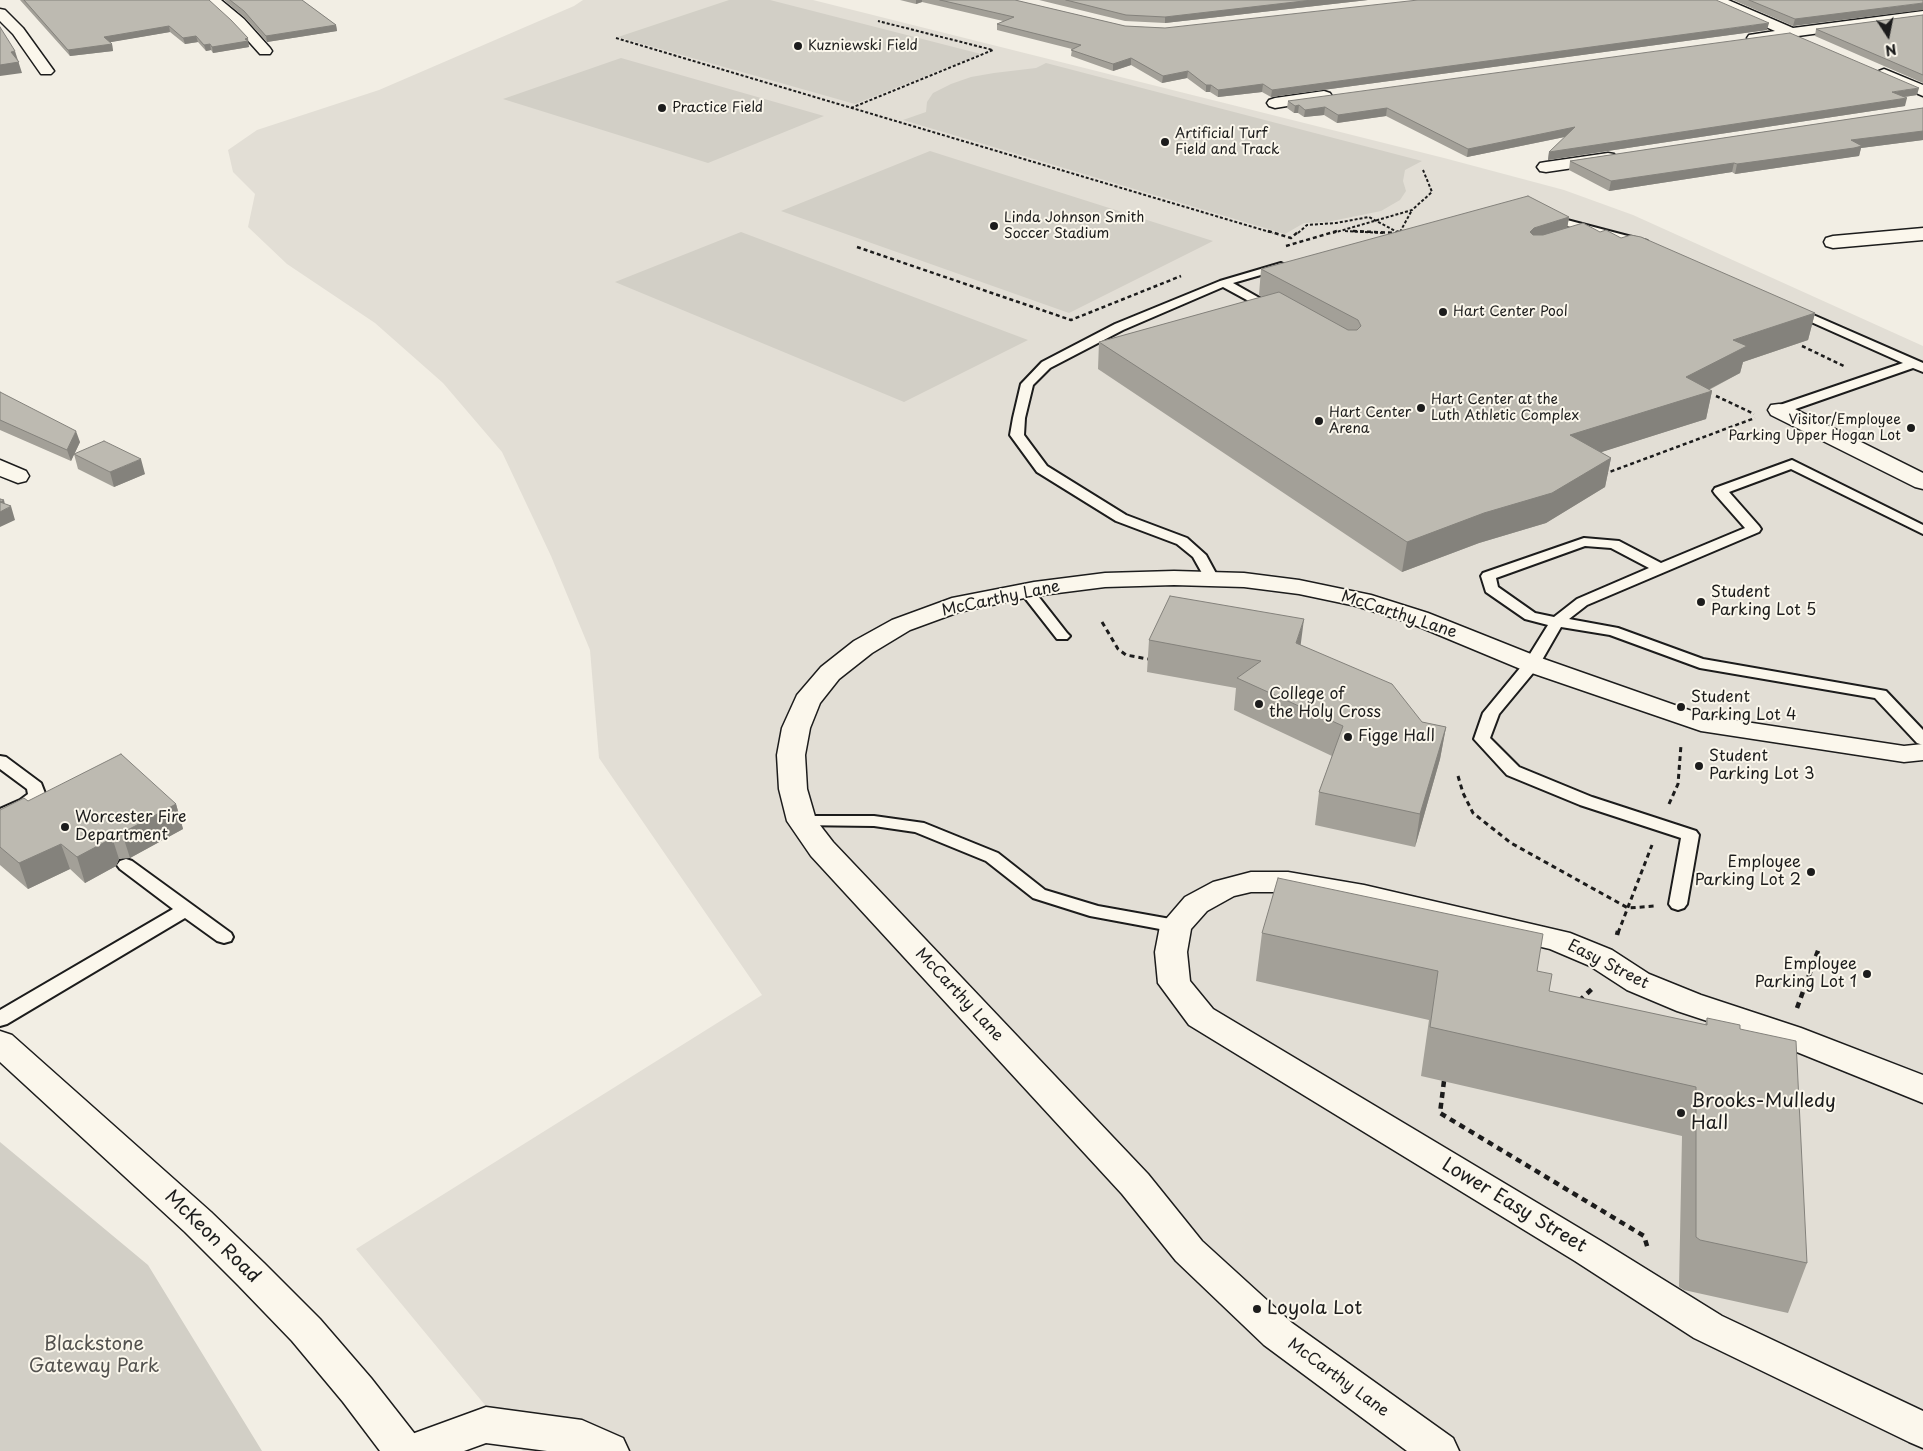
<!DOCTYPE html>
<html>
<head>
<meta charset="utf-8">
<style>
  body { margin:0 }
  #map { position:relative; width:1923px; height:1451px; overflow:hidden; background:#f2eee4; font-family:"Playpen Sans",sans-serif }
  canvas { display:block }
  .north { position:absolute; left:1863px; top:10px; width:50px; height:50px; -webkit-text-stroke:4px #fbf7ec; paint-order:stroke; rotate:169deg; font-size:14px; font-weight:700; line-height:20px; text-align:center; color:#1c1c1c }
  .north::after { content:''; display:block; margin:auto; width:18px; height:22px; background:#1c1c1c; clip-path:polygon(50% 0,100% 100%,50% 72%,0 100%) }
</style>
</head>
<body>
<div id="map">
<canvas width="1923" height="1451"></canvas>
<div class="north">N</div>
</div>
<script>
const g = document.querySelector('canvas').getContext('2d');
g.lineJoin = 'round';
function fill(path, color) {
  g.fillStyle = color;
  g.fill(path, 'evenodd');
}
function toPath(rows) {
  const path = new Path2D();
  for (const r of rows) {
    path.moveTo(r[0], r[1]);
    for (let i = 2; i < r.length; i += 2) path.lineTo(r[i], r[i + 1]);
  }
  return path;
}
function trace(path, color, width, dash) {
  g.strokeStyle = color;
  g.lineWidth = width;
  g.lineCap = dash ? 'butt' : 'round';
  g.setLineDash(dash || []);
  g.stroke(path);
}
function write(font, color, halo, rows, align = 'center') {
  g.font = font + ' "Playpen Sans",sans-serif';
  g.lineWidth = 4;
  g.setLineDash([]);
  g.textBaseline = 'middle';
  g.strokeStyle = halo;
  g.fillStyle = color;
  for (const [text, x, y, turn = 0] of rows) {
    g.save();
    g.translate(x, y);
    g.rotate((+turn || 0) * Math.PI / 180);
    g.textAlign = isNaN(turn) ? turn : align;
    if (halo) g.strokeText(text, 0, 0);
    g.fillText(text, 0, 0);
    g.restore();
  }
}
const built = toPath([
  [583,0,813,0,1444,158,1564,190,1633,215,1923,346,1923,1451,523,1451,356,1249,762,995,599,758,590,650,551,556,502,452,443,383,375,323,287,264,248,227,255,194,233,172,228,150,257,130,379,90,574,6]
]);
const green = toPath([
  [729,0,770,0,981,54,855,104,618,37],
  [621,58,824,116,708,163,503,99],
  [1046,63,1422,161,1405,170,1403,181,1406,191,1400,200,1381,211,1327,222,1304,223,1285,234,903,120,926,112,927,102,933,93,951,84,971,77,994,73,1036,68],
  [930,151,1213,241,1069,313,781,211],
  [741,232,1028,340,904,402,615,282],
  [0,1142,148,1265,262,1451,0,1451]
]);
const pathFar3 = toPath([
  [616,38,1273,233],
  [851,108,993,50,878,21],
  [1345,231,1385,233],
  [1400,232,1412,210],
  [1298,233,1307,225,1336,223,1369,217,1399,233],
  [1333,233,1412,210,1432,192,1423,170]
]);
const pathFar2 = toPath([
  [1268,231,1291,238,1299,231],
  [1353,231,1397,233],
  [1397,231,1400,233],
  [1286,246,1337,231],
  [857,247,1071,320,1181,276],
  [1802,346,1844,366],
  [1716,396,1754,414],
  [1604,474,1755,418]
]);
const pathFar1 = toPath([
  [1102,622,1118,649,1126,655,1148,659],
  [1458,776,1463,793,1473,813,1511,843,1628,908,1655,906],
  [1669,804,1678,784,1681,745],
  [1618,933,1652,845]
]);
const path = toPath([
  [1617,935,1618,931],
  [1579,1001,1593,988],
  [1797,1008,1819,948],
  [1444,1081,1440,1113,1644,1236,1648,1249]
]);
const service = toPath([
  [1548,215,1647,241,1648,243,1643,246,1544,220,1543,218,1548,215],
  [1281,263,1287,266,1285,268,1233,283,1277,308,1279,310,1277,312,1269,312,1223,287,1123,330,1050,368,1033,385,1025,418,1024,435,1047,466,1126,515,1187,538,1206,555,1219,579,1217,582,1212,583,1207,582,1193,557,1177,544,1116,521,1037,472,1010,435,1013,418,1021,384,1042,362,1115,324,1220,281,1281,263],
  [1795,307,1923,363,1923,372,1913,368,1784,413,1774,413,1773,410,1774,407,1903,363,1791,313,1789,311,1791,309,1795,307],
  [1792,460,1923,525,1923,534,1791,469,1729,492,1759,526,1761,529,1759,532,1587,605,1569,619,1618,628,1703,659,1886,691,1923,730,1923,745,1917,743,1875,698,1700,668,1610,635,1561,627,1538,667,1499,714,1490,738,1519,767,1592,797,1696,831,1699,835,1687,904,1684,908,1678,910,1672,908,1669,904,1681,838,1580,805,1507,775,1474,739,1483,713,1525,662,1548,625,1525,619,1486,592,1481,576,1483,573,1584,538,1619,541,1661,563,1745,528,1715,494,1713,491,1715,488,1792,460],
  [1585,546,1611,548,1649,568,1577,599,1554,617,1535,613,1498,587,1496,578,1585,546],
  [1026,586,1031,587,1067,633,1070,636,1067,639,1057,639,1021,593,1019,590,1021,587,1026,586],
  [0,756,6,757,41,783,46,796,32,808,0,820,0,809,20,800,28,794,27,789,0,769,0,756],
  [802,816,874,816,924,823,998,853,1045,890,1098,906,1176,920,1183,922,1185,926,1183,930,1176,932,1090,916,1033,898,986,861,915,832,874,826,796,825,793,821,796,817,802,816],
  [126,859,132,861,231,933,233,937,231,941,224,943,217,941,185,918,7,1024,0,1026,0,1010,173,909,120,869,117,865,120,861,126,859]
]);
const minor = toPath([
  [206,0,221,0,244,19,270,48,272,51,270,54,260,54,234,25,206,0],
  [1709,0,1728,0,1793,28,1923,11,1923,19,1754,42,1749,41,1747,38,1749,35,1775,31,1711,3,1709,0],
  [0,9,5,10,23,28,54,71,51,74,41,74,13,34,0,21,0,9],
  [1884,69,1923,85,1923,96,1879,77,1876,74,1879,71,1884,69],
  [1324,91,1330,93,1332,96,1330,99,1275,108,1269,106,1267,103,1269,100,1275,98,1324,91],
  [1608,153,1614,154,1616,158,1614,162,1546,172,1540,171,1537,167,1540,163,1546,162,1608,153],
  [1923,228,1923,240,1833,248,1826,246,1824,242,1826,238,1833,236,1923,228],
  [1779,404,1787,405,1923,473,1923,489,1915,487,1771,415,1768,410,1771,405,1779,404],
  [0,460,26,471,29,476,26,481,18,483,0,476,0,460],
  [1174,571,1244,573,1299,580,1371,595,1428,613,1541,658,1706,716,1904,746,1923,744,1923,760,1904,762,1701,731,1523,670,1410,623,1356,606,1299,594,1244,587,1174,585,1105,587,1034,596,959,612,910,630,872,653,839,679,820,703,810,728,805,755,807,789,816,820,833,842,1148,1174,1202,1241,1292,1323,1453,1438,1459,1451,1407,1451,1264,1345,1176,1261,1122,1194,811,856,787,821,779,789,777,755,782,728,797,695,821,667,854,641,892,620,952,598,1034,582,1105,573,1174,571],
  [1251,872,1288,872,1364,885,1570,933,1612,950,1649,974,1701,995,1801,1028,1923,1075,1923,1103,1777,1044,1677,1011,1627,990,1590,966,1550,949,1364,905,1288,892,1251,892,1234,896,1207,911,1191,929,1187,952,1190,981,1213,1009,1601,1241,1722,1316,1923,1411,1923,1448,1909,1442,1694,1338,1575,1261,1189,1025,1158,983,1155,952,1160,926,1185,897,1213,882,1251,872],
  [486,1407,582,1420,623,1438,629,1451,547,1451,486,1443,464,1451,395,1451,401,1438,486,1407]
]);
const secondary = toPath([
  [0,1031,12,1035,211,1212,264,1263,320,1319,371,1378,418,1438,424,1451,380,1451,343,1402,292,1341,238,1285,185,1232,0,1062,0,1031]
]);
const wall = toPath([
  [20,0,209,0,249,45,248,45,249,47,213,53,211,50,206,51,198,42,185,44,170,32,110,42,112,44,113,51,70,56],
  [224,0,302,0,336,25,337,31,267,42,245,18],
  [900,0,1015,0,1125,26,1165,28,1767,30,1271,97,1262,92,1218,97,1210,92,1206,92,1187,78,1162,83,1131,65,1113,71,1071,56,1072,49,997,30,997,24,1003,21,922,2,916,4],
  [1039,0,1368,0,1165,23,1125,21],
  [1733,0,1923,0,1793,26],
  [1923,15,1923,83,1815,36,1816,29],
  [1917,95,1904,97,1905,106,1548,160,1549,152,1565,137,1467,157,1386,116,1337,123,1324,115,1304,117,1298,113,1294,113,1287,108,1288,101],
  [1923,108,1923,140,1861,148,1859,156,1851,157,1735,174,1732,172,1609,191,1569,170,1570,161],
  [1569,217,1567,228,1600,232,1621,238,1815,313,1808,340,1743,362,1740,373,1709,390,1712,391,1706,419,1601,452,1611,458,1605,487,1546,523,1479,543,1402,572,1098,369,1099,342,1262,297,1259,295,1261,269],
  [0,392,80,442,71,461,0,430],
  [74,454,145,474,114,487,78,469],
  [1149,640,1301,645,1422,722,1446,727,1440,759,1415,847,1315,825,1319,792,1332,756,1234,710,1236,688,1147,672],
  [28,801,176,804,183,829,130,858,119,859,116,866,85,883,70,869,28,889,0,865,0,810],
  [1262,933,1537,971,1549,991,1705,1025,1707,1018,1740,1029,1807,1263,1788,1313,1684,1290,1679,1287,1682,1136,1421,1076,1429,1020,1256,981]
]);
const shadedWall = toPath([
  [916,0,922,0,922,2,916,4],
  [1312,0,1368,0,1165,23,1165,17],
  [1923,3,1923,10,1793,26,1795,19],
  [1769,23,1767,30,1271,97,1272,90],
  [336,25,337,31,267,42,266,36],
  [169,26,170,32,106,43,104,37],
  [196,36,198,42,185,44,183,38],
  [248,38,249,47,213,53,212,47],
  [112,44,113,51,70,56,68,50],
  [210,44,211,50,206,51,204,45],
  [15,51,22,73,0,76,0,65,11,52],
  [1131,58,1131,65,1113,71,1113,64],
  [1188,71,1187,78,1162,83,1163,76],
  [1263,84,1262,92,1218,97,1218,90],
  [1206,85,1211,85,1210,92,1206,92],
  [1919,88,1917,95,1890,99,1892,92],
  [1907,98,1905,106,1548,160,1549,152],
  [1299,105,1298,113,1294,113,1295,106],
  [1325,107,1324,115,1304,117,1305,110],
  [1387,108,1386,116,1337,123,1338,115],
  [1575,127,1574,135,1467,157,1468,149],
  [1923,131,1923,140,1861,148,1859,156,1735,174,1737,164,1851,140],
  [1734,163,1732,172,1609,191,1611,181],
  [1569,217,1565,242,1529,253,1530,232,1534,228],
  [1815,313,1808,340,1743,362,1740,373,1696,396,1712,391,1706,419,1564,464,1570,435,1686,377,1733,340],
  [76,431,80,442,71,461,67,450],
  [1611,458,1605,487,1546,523,1479,543,1402,572,1407,542],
  [141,459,145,474,114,487,110,472],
  [4,500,6,509,11,506,15,520,0,527,0,502],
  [1304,619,1300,650,1296,643],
  [1446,727,1440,759,1415,847,1420,814],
  [176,804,183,829,130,858,122,833],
  [111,834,119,859,116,866,85,883,77,857],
  [61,844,70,869,28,889,19,863]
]);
const building = toPath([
  [24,0,209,0,231,20,248,38,245,39,248,41,212,47,210,44,204,45,196,36,183,38,169,26,104,37,112,44,68,50,24,0],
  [230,0,302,0,336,25,266,36,244,11,230,0],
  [940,0,1015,0,1125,26,1165,28,1418,0,1716,0,1769,23,1272,90,1263,84,1218,90,1211,85,1206,85,1188,71,1163,76,1131,58,1113,64,1071,50,1081,45,997,24,1014,17,940,0],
  [1066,0,1312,0,1165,17,1126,15,1066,0],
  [1749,0,1923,0,1923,3,1795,19,1749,0],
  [1923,15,1923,75,1816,29,1923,15],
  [0,27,15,51,11,52,19,62,0,65,0,27],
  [1790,33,1919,88,1892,92,1907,98,1549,152,1575,127,1468,149,1387,108,1338,115,1325,107,1305,110,1299,105,1295,106,1288,101,1790,33],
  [1923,108,1923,131,1851,140,1862,146,1854,148,1737,164,1734,163,1611,181,1570,161,1923,108],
  [1528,196,1569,217,1534,228,1530,232,1533,235,1543,235,1583,223,1600,232,1606,230,1621,238,1631,235,1641,237,1815,313,1733,340,1747,346,1686,377,1712,391,1570,435,1611,458,1552,493,1484,513,1407,542,1099,342,1279,292,1348,330,1357,330,1361,326,1358,320,1261,269,1528,196],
  [0,392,76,431,67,450,0,420,0,392],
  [104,441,141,459,110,472,74,454,104,441],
  [0,499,4,500,0,502,11,506,0,512,0,499],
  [1170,596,1304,619,1296,643,1392,684,1422,722,1446,727,1420,814,1319,792,1343,726,1237,678,1261,661,1149,640,1170,596],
  [121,754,176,804,122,833,111,834,107,841,77,857,61,844,19,863,0,847,0,810,24,798,28,801,121,754],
  [1278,878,1543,934,1537,971,1552,974,1549,991,1707,1025,1707,1018,1740,1025,1740,1029,1796,1041,1807,1263,1700,1240,1696,1237,1696,1087,1430,1027,1438,971,1262,933,1278,878]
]);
const markers = [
  [798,46,5,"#1c1c1c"],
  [662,108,5,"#1c1c1c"],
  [1165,142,5,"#1c1c1c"],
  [994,226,5,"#1c1c1c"],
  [1443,312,5,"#1c1c1c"],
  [1421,408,5,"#1c1c1c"],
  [1319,421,5,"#1c1c1c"],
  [1911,428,5,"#1c1c1c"],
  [1701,602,5,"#1c1c1c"],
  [1259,704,5,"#1c1c1c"],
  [1681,707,5,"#1c1c1c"],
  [1348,737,5,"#1c1c1c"],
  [1699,766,5,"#1c1c1c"],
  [65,827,5,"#1c1c1c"],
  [1811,872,5,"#1c1c1c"],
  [1867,974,5,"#1c1c1c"],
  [1681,1113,5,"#1c1c1c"],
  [1257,1309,5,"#1c1c1c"]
];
const farPoinames = [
  ["Kuzniewski Field",808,46],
  ["Practice Field",672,108],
  ["Artificial Turf",1175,134],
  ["Field and Track",1175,150],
  ["Linda Johnson Smith",1004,218],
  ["Soccer Stadium",1004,234],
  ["Hart Center Pool",1453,312],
  ["Hart Center at the",1431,400],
  ["Luth Athletic Complex",1431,416],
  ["Hart Center",1329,413],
  ["Arena",1329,429],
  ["Visitor/Employee",1901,420,"right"],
  ["Parking Upper Hogan Lot",1901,436,"right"]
];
const poiNames = [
  ["Student",1711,593],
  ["Parking Lot 5",1711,611],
  ["College of",1269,695],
  ["the Holy Cross",1269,713],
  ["Student",1691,698],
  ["Parking Lot 4",1691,716],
  ["Figge Hall",1358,737],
  ["Student",1709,757],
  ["Parking Lot 3",1709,775],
  ["Worcester Fire",75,818],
  ["Department",75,836],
  ["Employee",1801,863,"right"],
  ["Parking Lot 2",1801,881,"right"],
  ["Employee",1857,965,"right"],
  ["Parking Lot 1",1857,983,"right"]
];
const streetNames = [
  ["McCarthy Lane",1001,599,-12],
  ["McCarthy Lane",1399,615,18],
  ["Easy Street",1608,965,27],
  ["McCarthy Lane",959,995,47],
  ["McCarthy Lane",1338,1378,36]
];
const nearPoinames = [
  ["Brooks-Mulledy",1691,1102],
  ["Hall",1691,1124],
  ["Loyola Lot",1267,1309]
];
const nearStreetnames = [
  ["Lower Easy Street",1514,1206,31],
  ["McKeon Road",212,1237,44]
];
const nearParknames = [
  ["Blackstone",94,1345],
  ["Gateway Park",94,1367]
];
fill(built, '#e2ded5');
fill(green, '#d2cfc6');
trace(service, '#1c1c1c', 4);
trace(minor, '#1c1c1c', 3);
trace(secondary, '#1c1c1c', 3);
trace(pathFar3, '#1c1c1c', 2, [3, 2]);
trace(pathFar2, '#1c1c1c', 2.5, [4, 3]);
trace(pathFar1, '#1c1c1c', 3, [5, 4]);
trace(path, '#1c1c1c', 4.5, [6, 5]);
fill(service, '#fbf7ec');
fill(minor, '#fbf7ec');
fill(secondary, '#fbf7ec');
fill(wall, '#a3a098');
fill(shadedWall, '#84827c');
fill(building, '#bdbab1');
trace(building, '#84827c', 1);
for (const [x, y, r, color] of markers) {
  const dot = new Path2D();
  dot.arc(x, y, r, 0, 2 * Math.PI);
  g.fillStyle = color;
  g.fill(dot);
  trace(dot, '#fbf7ec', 2);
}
write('14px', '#1c1c1c', '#fbf7ec', farPoinames, 'left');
write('16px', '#1c1c1c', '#fbf7ec', poiNames, 'left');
write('16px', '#1c1c1c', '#fbf7ec', streetNames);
write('19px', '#1c1c1c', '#fbf7ec', nearPoinames, 'left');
write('19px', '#1c1c1c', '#fbf7ec', nearStreetnames);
write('19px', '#53524f', '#fbf7ec', nearParknames);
</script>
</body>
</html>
